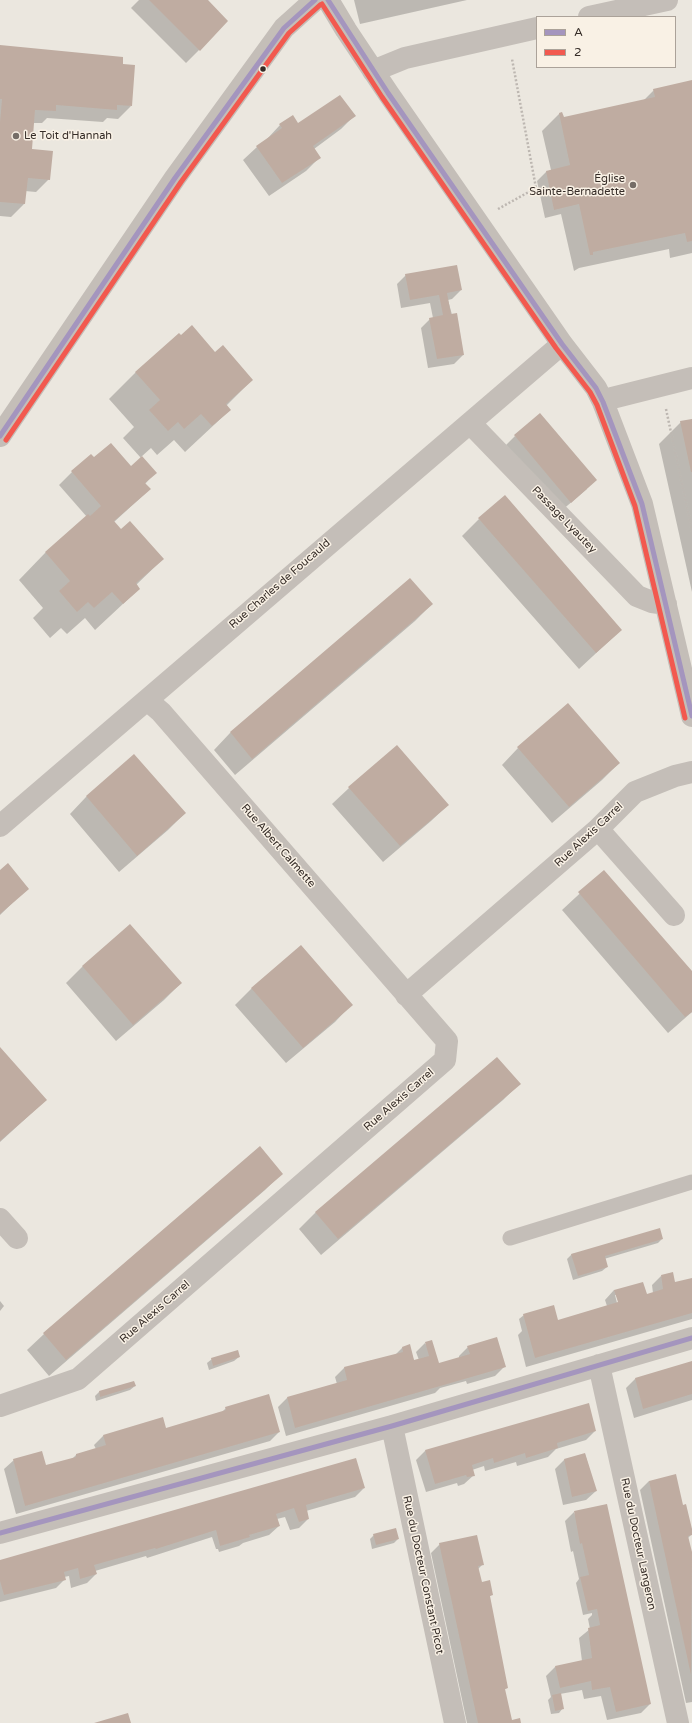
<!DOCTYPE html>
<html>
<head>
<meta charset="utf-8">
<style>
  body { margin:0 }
  #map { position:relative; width:692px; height:1723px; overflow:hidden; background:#ebe7df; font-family:"Varela Round",sans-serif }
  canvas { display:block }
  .legend { position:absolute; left:536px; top:16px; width:140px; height:52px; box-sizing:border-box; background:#f9f1e5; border:1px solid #aba299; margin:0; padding:5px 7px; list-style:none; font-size:12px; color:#352c27 }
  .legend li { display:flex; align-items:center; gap:8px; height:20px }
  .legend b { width:20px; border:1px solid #aba299 }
</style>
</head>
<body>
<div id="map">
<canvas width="692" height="1723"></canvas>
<ul class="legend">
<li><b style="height:5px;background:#a495be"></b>A</li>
<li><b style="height:5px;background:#f2594f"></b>2</li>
</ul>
</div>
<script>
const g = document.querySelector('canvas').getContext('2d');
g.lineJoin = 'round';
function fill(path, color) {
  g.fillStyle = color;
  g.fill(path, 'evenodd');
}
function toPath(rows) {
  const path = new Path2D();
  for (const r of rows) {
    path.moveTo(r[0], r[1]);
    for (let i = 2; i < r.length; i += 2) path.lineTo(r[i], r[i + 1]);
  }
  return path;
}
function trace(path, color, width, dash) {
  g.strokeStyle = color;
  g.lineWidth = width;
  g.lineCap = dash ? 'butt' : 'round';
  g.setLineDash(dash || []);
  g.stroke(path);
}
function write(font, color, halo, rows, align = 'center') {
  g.font = font + ' "Varela Round",sans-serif';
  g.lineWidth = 3;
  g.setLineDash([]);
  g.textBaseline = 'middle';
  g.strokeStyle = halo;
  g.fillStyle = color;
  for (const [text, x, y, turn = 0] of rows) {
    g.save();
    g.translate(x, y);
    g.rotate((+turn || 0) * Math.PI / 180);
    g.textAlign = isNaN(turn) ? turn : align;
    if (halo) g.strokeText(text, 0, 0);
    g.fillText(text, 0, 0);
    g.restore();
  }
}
const shadow = toPath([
  [139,0,207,0,199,50,186,63,131,8],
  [354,0,467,0,360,24],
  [0,46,131,106,118,119,107,118,103,122,47,118,42,123,33,123,30,150,49,179,36,192,25,191,24,204,11,217,0,216],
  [692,81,692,253,670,258,669,249,579,268,574,271,561,214,545,218,537,181,546,172,551,170,542,131,559,114,561,113,563,119,643,101,654,90],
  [354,116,341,129,314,149,319,158,306,171,269,196,243,160,257,147,267,139,280,125,298,125],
  [406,275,461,290,452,299,448,300,463,355,454,364,428,368,421,328,430,319,433,318,430,303,401,308,397,284],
  [215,353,252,380,226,406,230,410,185,452,174,440,157,455,151,448,141,457,155,473,145,484,150,489,114,522,121,530,163,559,136,585,139,589,95,630,85,618,67,634,61,628,50,638,33,618,43,608,19,580,45,553,87,517,59,485,72,472,94,459,131,467,141,458,123,438,134,427,109,399,136,372],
  [692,420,692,592,659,444,681,422],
  [515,436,587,489,561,511,506,445],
  [479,519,621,630,579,669,462,536],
  [410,579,432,604,415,621,235,775,214,750,230,733],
  [397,746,448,805,431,821,383,862,332,804,349,788],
  [518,748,619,763,602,780,552,823,502,765],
  [134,756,185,813,168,830,119,872,70,814,86,797],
  [0,871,28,888,0,915],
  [603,872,692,973,692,1012,668,1033,562,910],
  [130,926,181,983,164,1000,116,1041,66,983,82,967],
  [252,988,351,1005,335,1022,286,1063,235,1005],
  [0,1048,46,1100,0,1142],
  [519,1084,503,1100,321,1255,299,1229,316,1212],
  [282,1173,265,1190,49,1376,27,1350,44,1334],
  [662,1239,658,1243,604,1259,607,1267,602,1271,573,1280,567,1259,572,1254],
  [661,1276,675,1284,692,1279,692,1319,526,1367,518,1335,522,1331,519,1319,524,1315,557,1321,607,1306,605,1300,614,1290,646,1295,653,1293,652,1285],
  [615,1295,617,1295,620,1307,618,1307],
  [0,1301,4,1306,0,1311],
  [425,1343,439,1365,459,1358,459,1356,468,1347,505,1366,495,1376,467,1384,466,1381,440,1388,435,1393,286,1436,278,1407,287,1398,337,1384,335,1377,344,1368,373,1360,373,1362,395,1355,402,1348,409,1345,414,1361,419,1360,416,1352],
  [239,1357,234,1361,209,1370,207,1363,212,1359],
  [692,1362,692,1400,634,1418,626,1388,635,1379],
  [135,1386,130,1390,96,1401,95,1396,99,1392],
  [226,1408,279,1432,270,1441,16,1514,4,1469,14,1460,45,1466,72,1459,76,1455,96,1449,94,1445,103,1436,165,1429,221,1413],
  [595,1431,586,1440,556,1449,548,1457,517,1466,516,1462,485,1471,484,1466,472,1470,474,1475,464,1484,458,1486,457,1483,426,1492,416,1460,425,1451],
  [585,1454,596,1491,586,1500,563,1505,555,1469,564,1460],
  [649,1481,682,1506,692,1534,688,1538,692,1556,692,1702,686,1703,640,1490],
  [364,1488,355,1497,306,1511,308,1519,299,1528,290,1530,285,1517,277,1519,279,1526,269,1535,243,1543,239,1546,219,1552,218,1549,216,1549,212,1537,147,1558,146,1556,95,1571,96,1574,87,1583,71,1588,69,1576,64,1577,65,1579,56,1588,0,1602,0,1561],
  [574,1512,650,1704,641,1713,607,1720,601,1696,584,1699,582,1690,560,1694,563,1708,559,1713,551,1714,548,1700,551,1697,546,1676,555,1667,582,1661,579,1638,590,1629,588,1619,592,1615,592,1613,583,1615,576,1583,579,1579,573,1551,571,1552,565,1521],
  [374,1535,398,1539,394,1543,372,1549,370,1539],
  [440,1544,483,1564,478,1569,481,1583,492,1594,489,1597,507,1688,504,1690,511,1721,520,1723,467,1723,431,1553]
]);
const building = toPath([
  [149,0,208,0,228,21,200,51],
  [0,45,123,57,123,64,135,65,132,106,117,105,117,110,56,105,56,111,35,110,32,149,53,151,50,180,28,178,25,204,0,202,0,122,2,99,0,99],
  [692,80,692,241,687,242,685,233,593,252,593,255,590,255,579,204,554,210,546,171,570,165,559,113,562,112,564,117,650,98,655,97,653,89],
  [340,95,356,116,313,146,321,158,282,183,256,146,282,128,279,124,293,115,298,123],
  [457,265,462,290,447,293,451,314,457,313,464,355,437,359,429,318,443,315,439,295,410,300,405,274],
  [192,325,215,352,223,345,253,380,226,404,231,410,212,426,201,414,184,429,178,422,168,431,149,410,160,400,135,372,179,333,181,335],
  [540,413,597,480,571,503,514,435],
  [692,419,692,472,691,472,680,421],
  [111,443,131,466,142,456,157,473,145,483,151,489,114,521,121,529,130,521,164,559,136,583,140,589,123,604,112,592,94,608,88,602,77,612,59,591,70,581,45,552,88,514,90,516,101,506,71,471,91,454,94,457],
  [505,495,622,630,596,653,478,518],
  [410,578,433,604,252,759,230,732],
  [568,703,620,763,569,807,517,747],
  [397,745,449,805,400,846,348,787],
  [134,754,186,813,137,856,86,796],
  [8,863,29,889,0,914,0,870],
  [604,870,692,971,692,1012,685,1017,578,892],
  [130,924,182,983,133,1025,82,966],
  [301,945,353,1005,303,1048,251,988],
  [0,1047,47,1100,0,1141],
  [497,1057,521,1084,338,1239,315,1212],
  [260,1146,283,1174,66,1360,43,1333],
  [660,1228,663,1239,605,1256,608,1267,578,1276,571,1254],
  [673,1272,675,1282,692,1278,692,1313,535,1358,523,1314,554,1305,558,1320,618,1302,614,1290,643,1282,647,1294,663,1289,661,1275],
  [497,1337,506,1367,295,1428,287,1397,347,1380,344,1367,403,1352,402,1347,410,1344,414,1360,429,1356,425,1342,432,1340,439,1363,470,1354,467,1346],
  [238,1350,240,1357,213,1366,211,1358],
  [692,1361,692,1394,643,1409,635,1378],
  [134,1381,136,1386,100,1397,99,1391],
  [269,1394,280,1432,25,1506,13,1459,42,1451,46,1465,76,1457,76,1454,106,1445,103,1435,163,1417,166,1428,226,1410,225,1407],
  [589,1403,596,1431,557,1443,558,1448,526,1458,525,1453,494,1463,493,1458,472,1465,475,1476,467,1477,466,1475,435,1484,425,1450],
  [585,1453,597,1491,572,1497,564,1459],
  [356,1458,365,1488,306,1505,309,1519,299,1522,294,1508,276,1514,280,1526,249,1535,250,1537,220,1546,216,1530,156,1549,155,1548,94,1565,97,1574,80,1579,78,1568,64,1572,66,1580,4,1595,0,1581,0,1560],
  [676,1474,683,1505,686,1504,692,1529,692,1535,688,1536,692,1552,691,1675,649,1481],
  [607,1504,651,1704,616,1712,610,1687,592,1690,591,1681,560,1688,555,1666,592,1658,588,1628,600,1625,597,1609,588,1611,580,1577,589,1575,582,1543,580,1544,574,1511],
  [396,1528,399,1539,376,1545,373,1534],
  [477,1535,484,1565,478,1566,482,1582,490,1580,493,1595,490,1596,508,1688,505,1689,512,1720,520,1718,521,1723,478,1723,439,1543],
  [561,1693,564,1709,555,1711,552,1695],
  [128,1713,131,1723,94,1723]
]);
const path = toPath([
  [498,209,536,188,512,59],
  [666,409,692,531]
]);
const lane = toPath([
  [510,1238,692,1182]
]);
const street = toPath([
  [328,0,346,30,388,93,562,344,596,388,603,402,642,504,692,716],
  [589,17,667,0],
  [373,71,405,58,537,28],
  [603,402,612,398,692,378],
  [470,423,637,596,652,602,666,604],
  [0,436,175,178,284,28,315,0],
  [0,826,562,344],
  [598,829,674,915],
  [406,995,598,829,635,792,675,776,692,772],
  [0,1219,17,1238],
  [599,1365,678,1723],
  [0,1406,78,1379,445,1060,447,1041,161,712,147,700],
  [392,1426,455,1723],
  [0,1533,392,1426,692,1338]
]);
const bus1 = toPath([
  [328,0,388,93,562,344,596,388,603,402,642,504,692,716],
  [0,436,175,178,284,28,315,0],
  [0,1533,392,1426,692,1338]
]);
const bus2 = toPath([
  [322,4,382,97,556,348,590,392,597,405,635,506,685,718],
  [6,440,181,182,289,33,320,5]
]);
const markers = [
  [263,69,3.5,"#352c27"],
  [16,136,4,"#756d67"],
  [633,185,4,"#756d67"]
];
const poiNames = [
  ["Le Toit d'Hannah",24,136],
  ["Église",625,179,"right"],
  ["Sainte-Bernadette",625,192,"right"]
];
const streetNames = [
  ["Passage Lyautey",564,520,46],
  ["Rue Charles de Foucauld",280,584,-41],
  ["Rue Alexis Carrel",589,835,-43],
  ["Rue Albert Calmette",278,846,49],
  ["Rue Alexis Carrel",399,1100,-41],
  ["Rue Alexis Carrel",155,1312,-41],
  ["Rue du Docteur Langeron",638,1544,78],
  ["Rue du Docteur Constant Picot",423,1575,78]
];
fill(shadow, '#0003');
fill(building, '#bfaca1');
trace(path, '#bdb7b1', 2.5, [2, 2]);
trace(lane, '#c4beb8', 15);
trace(street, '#c4beb8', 22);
trace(bus1, '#a495be', 5);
trace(bus2, '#f2594f', 5);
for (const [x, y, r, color] of markers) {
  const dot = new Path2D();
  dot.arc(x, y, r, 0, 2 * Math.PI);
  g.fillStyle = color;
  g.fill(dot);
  trace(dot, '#f9f1e5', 1.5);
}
write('11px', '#352c27', '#f9f1e5', poiNames, 'left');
write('11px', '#352c27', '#f9f1e5', streetNames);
</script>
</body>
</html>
